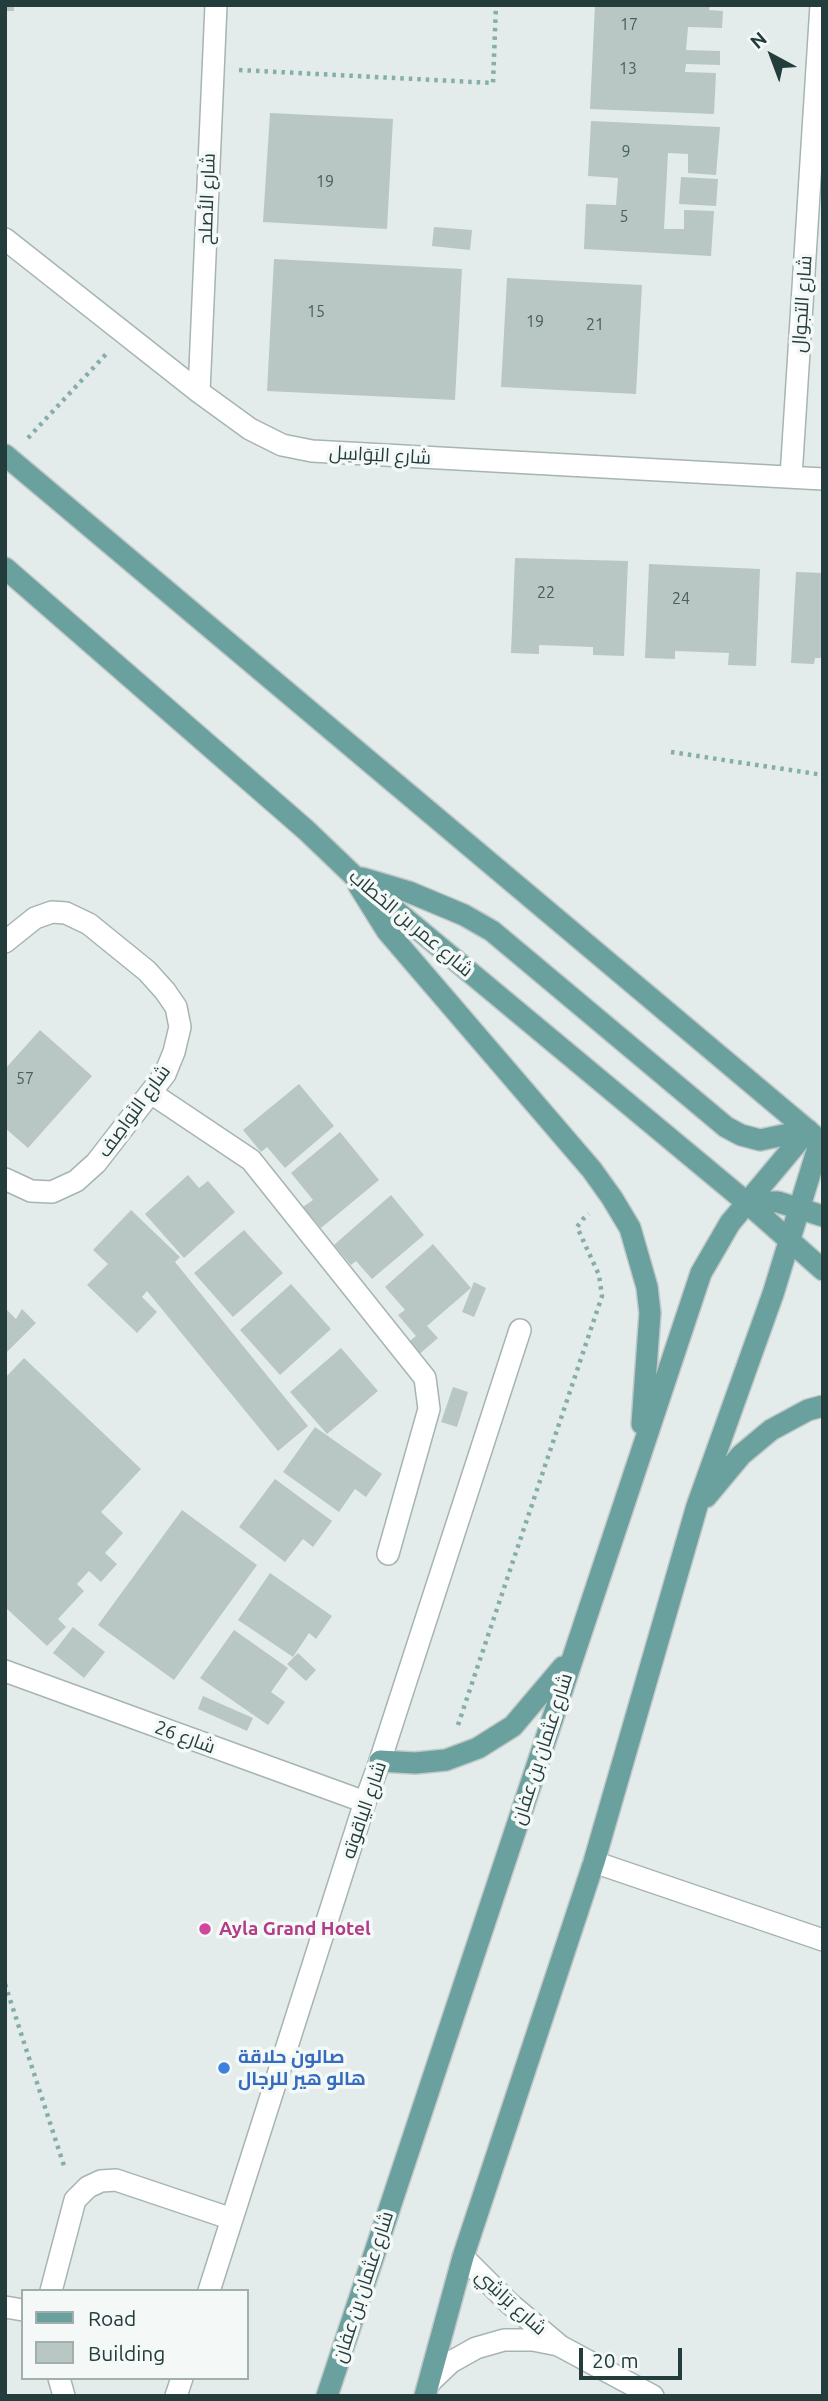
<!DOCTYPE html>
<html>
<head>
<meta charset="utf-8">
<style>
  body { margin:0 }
  #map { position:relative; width:828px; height:2401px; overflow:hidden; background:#e3ecea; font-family:Ubuntu,sans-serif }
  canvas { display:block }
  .frame { position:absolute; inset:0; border:7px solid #233d3c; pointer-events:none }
  .legend { position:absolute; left:21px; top:2289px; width:228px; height:91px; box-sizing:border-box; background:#f4f9f7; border:2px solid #a0aeac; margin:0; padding:9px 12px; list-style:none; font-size:21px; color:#233d3c }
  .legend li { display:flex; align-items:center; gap:14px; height:35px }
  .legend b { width:35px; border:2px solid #a0aeac }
  .north { position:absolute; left:737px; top:21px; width:70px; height:70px; -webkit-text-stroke:5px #f4f9f7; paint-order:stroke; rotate:319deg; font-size:19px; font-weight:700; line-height:28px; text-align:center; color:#233d3c }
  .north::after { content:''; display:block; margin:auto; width:24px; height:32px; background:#233d3c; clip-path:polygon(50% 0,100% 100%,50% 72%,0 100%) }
  .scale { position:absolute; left:579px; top:2348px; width:103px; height:32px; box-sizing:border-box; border:4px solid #233d3c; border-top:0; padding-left:9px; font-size:21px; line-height:24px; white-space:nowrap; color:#233d3c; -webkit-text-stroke:5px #f4f9f7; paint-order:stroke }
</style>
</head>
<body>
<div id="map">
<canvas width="828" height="2401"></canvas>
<div class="frame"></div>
<ul class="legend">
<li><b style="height:9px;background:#6aa09e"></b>Road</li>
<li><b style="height:19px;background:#b8c7c4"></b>Building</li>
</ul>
<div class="north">N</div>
<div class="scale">20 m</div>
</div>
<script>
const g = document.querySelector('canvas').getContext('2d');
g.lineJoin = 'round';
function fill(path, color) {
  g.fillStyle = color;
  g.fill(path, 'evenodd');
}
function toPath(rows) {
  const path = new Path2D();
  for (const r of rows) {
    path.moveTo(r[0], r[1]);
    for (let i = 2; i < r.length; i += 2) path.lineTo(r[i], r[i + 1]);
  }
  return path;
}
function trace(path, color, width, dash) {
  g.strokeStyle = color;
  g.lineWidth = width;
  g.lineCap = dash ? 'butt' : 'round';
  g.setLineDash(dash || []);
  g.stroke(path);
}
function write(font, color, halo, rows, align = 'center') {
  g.font = font + ' Ubuntu,Cairo,sans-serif';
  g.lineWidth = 7;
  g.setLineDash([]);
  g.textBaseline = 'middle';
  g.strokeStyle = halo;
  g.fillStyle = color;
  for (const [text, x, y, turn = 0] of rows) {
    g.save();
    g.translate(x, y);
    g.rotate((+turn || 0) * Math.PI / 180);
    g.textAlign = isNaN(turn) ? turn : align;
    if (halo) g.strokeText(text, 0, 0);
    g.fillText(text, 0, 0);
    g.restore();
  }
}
const building = toPath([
  [5,5,14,5,14,11,5,11],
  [595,5,710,5,709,10,723,11,722,28,688,27,686,50,720,51,720,65,686,64,685,72,716,73,714,114,590,109],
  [270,113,393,119,387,229,263,222],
  [591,121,720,127,716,175,688,173,688,154,668,153,664,229,684,229,684,210,714,211,711,256,584,249,586,204,616,205,618,178,588,176],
  [681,177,718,179,716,206,679,204],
  [434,227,472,230,470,250,432,246],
  [274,259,462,269,455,400,267,391],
  [507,278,642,285,636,394,501,387],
  [515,558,628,561,624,656,593,655,593,647,539,645,539,654,511,653],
  [649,564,760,569,756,666,728,665,729,653,675,651,675,659,645,658],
  [796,572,823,573,823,658,815,658,814,664,791,663],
  [40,1030,92,1076,28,1148,5,1128,5,1069],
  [299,1084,334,1126,285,1168,267,1147,261,1152,243,1130],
  [340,1132,379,1180,321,1228,303,1207,313,1200,291,1173],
  [188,1175,199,1188,208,1181,235,1212,184,1258,145,1214],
  [391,1195,424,1235,372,1279,356,1261,351,1265,334,1245],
  [131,1210,180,1257,175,1262,308,1426,278,1451,147,1291,142,1297,157,1312,137,1333,87,1285,108,1264,93,1250],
  [244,1230,283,1273,233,1317,194,1273],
  [433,1244,471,1288,427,1326,438,1338,417,1356,406,1344,416,1336,398,1315,405,1310,385,1287],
  [474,1282,486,1288,474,1317,462,1312],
  [291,1284,331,1329,280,1375,240,1330],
  [5,1308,16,1319,22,1309,36,1323,5,1354],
  [341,1348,378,1391,327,1434,290,1392],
  [24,1358,141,1469,101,1512,123,1533,105,1553,117,1564,101,1582,89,1571,77,1584,84,1591,58,1619,66,1627,47,1646,5,1607,5,1378],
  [453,1387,468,1392,457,1427,441,1422],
  [315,1427,382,1474,366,1497,355,1489,339,1512,283,1472],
  [275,1479,332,1521,313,1547,303,1539,285,1562,239,1527],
  [182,1510,257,1565,174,1680,98,1625],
  [270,1573,332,1616,316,1639,309,1633,293,1657,238,1620],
  [73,1627,105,1652,84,1678,53,1653],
  [234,1630,288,1668,271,1692,285,1702,268,1725,200,1678],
  [298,1653,316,1670,306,1681,287,1664],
  [203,1696,253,1718,247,1731,198,1709]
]);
const path = toPath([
  [239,70,493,83,496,5],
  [28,438,108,352],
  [671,752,823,775],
  [458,1725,602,1296,599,1275,577,1227,583,1219,589,1214],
  [5,1984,65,2169]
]);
const minor = toPath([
  [5,239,199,392,250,429,282,445,312,451,823,479],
  [199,392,216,5],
  [791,477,821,5],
  [5,942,35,918,52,912,66,913,89,924,147,971,165,991,176,1007,180,1027,174,1052,165,1074,96,1163,76,1181,52,1192,31,1191,5,1179],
  [151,1093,251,1160,425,1378,429,1409,388,1554],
  [5,1671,365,1802],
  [594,1862,823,1940],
  [463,2257,509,2303,560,2346,653,2396],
  [51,2291,75,2200,88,2187,101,2181,116,2180,232,2219],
  [209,2291,365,1802,380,1761,520,1330],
  [5,2307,23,2310],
  [59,2378,64,2396],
  [430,2382,451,2362,476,2348,504,2340,533,2340,558,2345],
  [176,2396,182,2378]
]);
const major = toPath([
  [5,455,818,1139],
  [5,568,306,830,353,875,746,1202,823,1270],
  [362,878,409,892,464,915,492,931,726,1127,741,1135,760,1140,808,1130],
  [359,886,387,931,592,1170,612,1198,630,1228,647,1287,650,1313,642,1424],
  [746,1202,778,1202,823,1216],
  [706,1497,741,1455,771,1430,808,1410,823,1406],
  [380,1761,415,1763,446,1760,478,1748,513,1726,563,1667],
  [327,2396,701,1273,730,1223,808,1130],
  [425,2396,463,2257,594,1862,697,1506,773,1294,820,1141]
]);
const markers = [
  [205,1929,7,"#d1479c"],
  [224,2068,7,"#3f7fe0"]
];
const numberNames = [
  ["17",629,25],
  ["13",628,69],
  ["9",626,152],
  ["19",325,182],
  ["5",624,217],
  ["15",316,312],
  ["19",535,322],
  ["21",595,325],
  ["22",546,593],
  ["24",681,599],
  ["57",25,1079]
];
const streetNames = [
  ["شارع الأصلح",207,199,-88],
  ["شارع التجوال",802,304,-86],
  ["شارع البَوَاسِل",380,455,3],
  ["شارع عمر بن الخطاب",411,923,40],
  ["شارع النَواصِف",134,1111,-54],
  ["شارع 26",185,1737,20],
  ["شارع عثمان بن عفان",542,1749,-72],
  ["شارع الياقوته",364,1810,-71],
  ["شارع عثمان بن عفان",363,2287,-72],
  ["شارع بَرَاشِي",511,2302,42]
];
const hotelNames = [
  ["Ayla Grand Hotel",219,1929]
];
const shopNames = [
  ["صالون حلاقة",238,2057],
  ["هالو هير للرجال",238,2079]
];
fill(building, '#b8c7c4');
trace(minor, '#a6b4b2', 24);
trace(major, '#c1c9c8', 24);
trace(path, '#85aeab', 4.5, [3.5, 5]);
trace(minor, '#fff', 21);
trace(major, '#6aa09e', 21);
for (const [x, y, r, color] of markers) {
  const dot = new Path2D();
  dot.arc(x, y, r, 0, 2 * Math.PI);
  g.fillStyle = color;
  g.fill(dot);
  trace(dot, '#f4f9f7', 2.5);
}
write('16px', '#48605e', null, numberNames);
write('19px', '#233d3c', '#f4f9f7', streetNames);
write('bold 19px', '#b23c85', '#f4f9f7', hotelNames, 'left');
write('bold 19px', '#366cbe', '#f4f9f7', shopNames, 'left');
</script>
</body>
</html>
